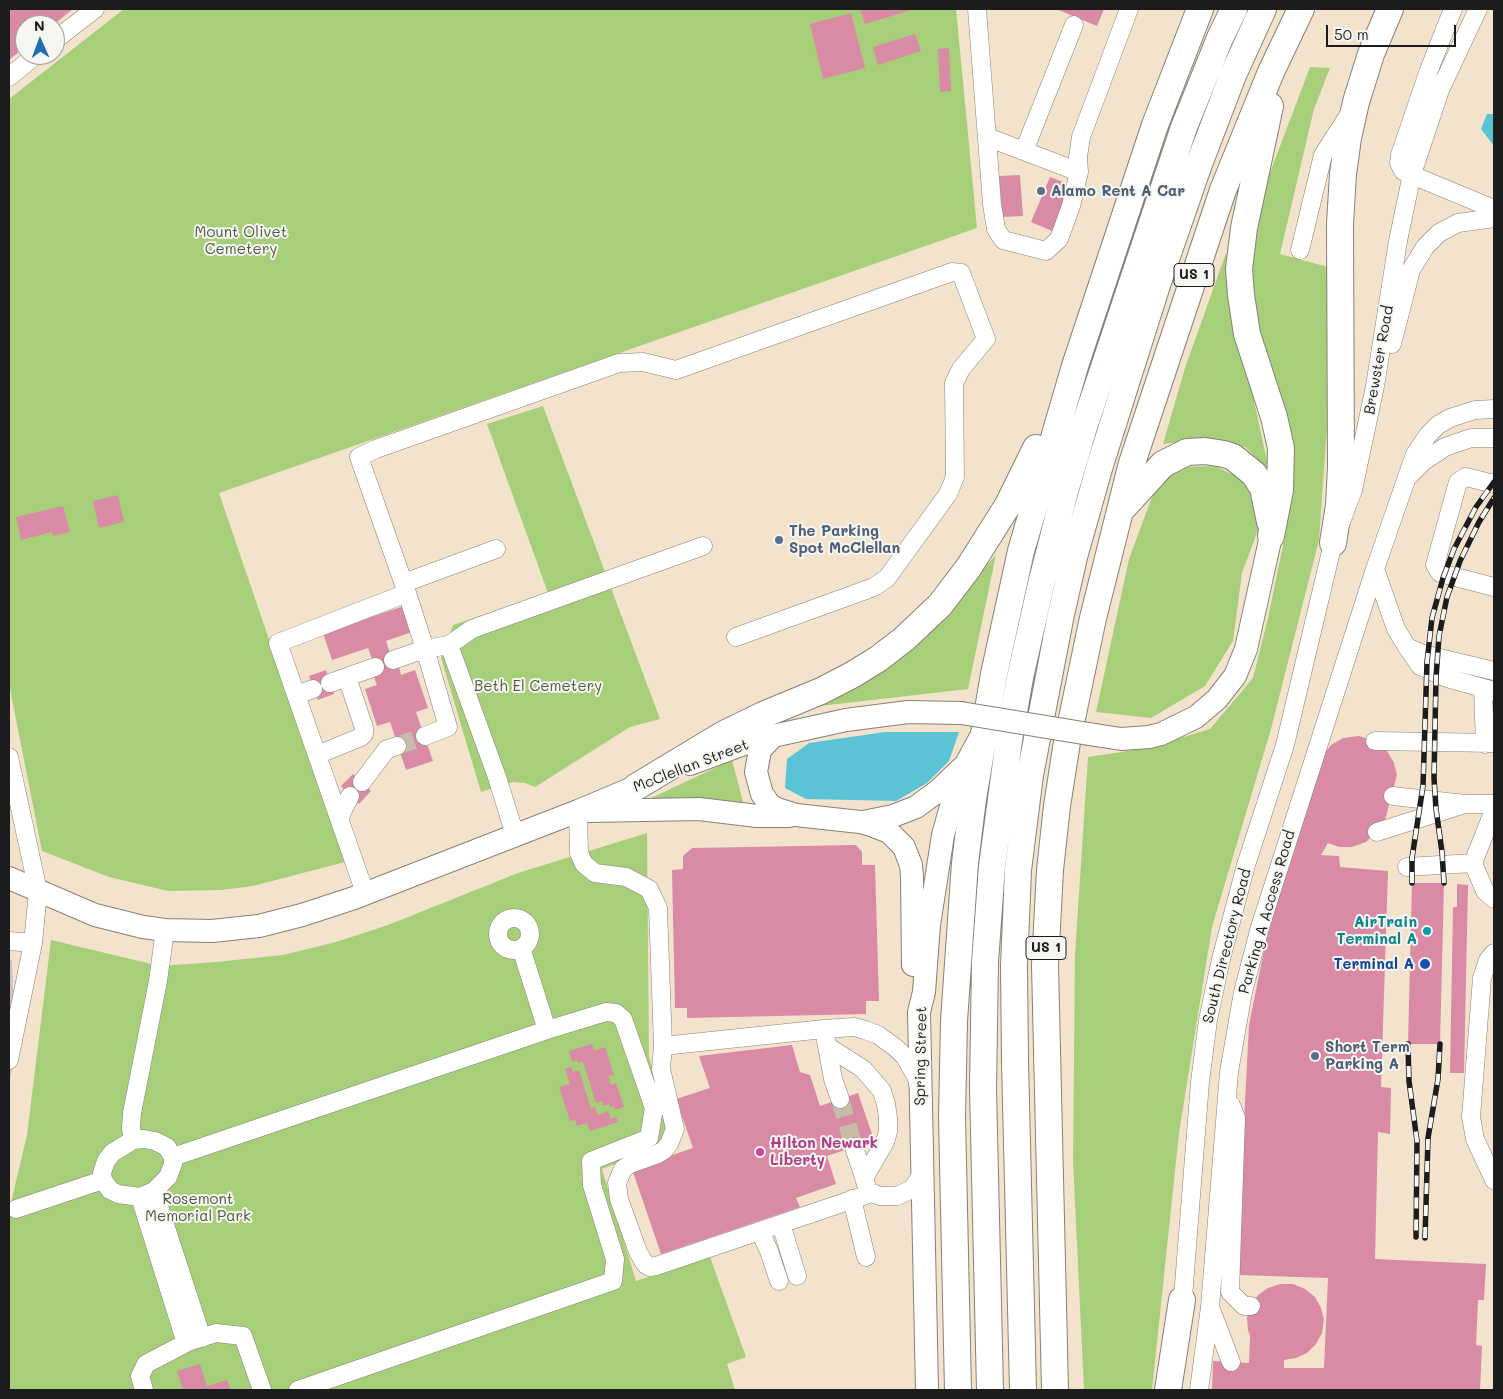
<!DOCTYPE html>
<html>
<head>
<meta charset="utf-8">
<style>
  body { margin:0 }
  #map { position:relative; width:1503px; height:1399px; overflow:hidden; background:#f3e3cd; font-family:Mali,sans-serif }
  canvas { display:block }
  .frame { position:absolute; inset:0; border:10px solid #1c1c1c; pointer-events:none }
  .north { position:absolute; left:15px; top:15px; width:50px; height:50px; box-sizing:border-box; background:#f6f6f2; border:1px solid #9f9f9c; border-radius:50%; rotate:358deg; font-size:14px; font-weight:700; line-height:20px; text-align:center; color:#1c1c1c }
  .north::after { content:''; display:block; margin:auto; width:18px; height:22px; background:#1f6fb2; clip-path:polygon(50% 0,100% 100%,50% 72%,0 100%) }
  .scale { position:absolute; left:1326px; top:25px; width:130px; height:22px; box-sizing:border-box; border:2px solid #1c1c1c; border-top:0; padding-left:6px; font-size:15px; line-height:18px; white-space:nowrap; color:#1c1c1c; -webkit-text-stroke:4px #f6f6f2; paint-order:stroke }
</style>
</head>
<body>
<div id="map">
<canvas width="1503" height="1399"></canvas>
<div class="frame"></div>
<div class="north">N</div>
<div class="scale">50 m</div>
</div>
<script>
const g = document.querySelector('canvas').getContext('2d');
g.lineJoin = 'round';
function fill(path, color) {
  g.fillStyle = color;
  g.fill(path, 'evenodd');
}
function toPath(rows) {
  const path = new Path2D();
  for (const r of rows) {
    if (r.length === 3) {
      path.moveTo(r[0] + r[2], r[1]);
      path.arc(r[0], r[1], r[2], 0, 2 * Math.PI);
      continue;
    }
    path.moveTo(r[0], r[1]);
    for (let i = 2; i < r.length; i += 2) path.lineTo(r[i], r[i + 1]);
  }
  return path;
}
function trace(path, color, width, dash) {
  g.strokeStyle = color;
  g.lineWidth = width;
  g.lineCap = dash ? 'butt' : 'round';
  g.setLineDash(dash || []);
  g.stroke(path);
}
function write(font, color, halo, rows, align = 'center') {
  g.font = font + ' Mali,sans-serif';
  g.lineWidth = 4;
  g.setLineDash([]);
  g.textBaseline = 'middle';
  g.strokeStyle = halo;
  g.fillStyle = color;
  for (const [text, x, y, turn = 0] of rows) {
    g.save();
    g.translate(x, y);
    g.rotate((+turn || 0) * Math.PI / 180);
    g.textAlign = isNaN(turn) ? turn : align;
    if (halo) g.strokeText(text, 0, 0);
    g.fillText(text, 0, 0);
    g.restore();
  }
}
const industrial = toPath([
  [9,960,12,960,15,1053,9,1085]
]);
const green = toPath([
  [124,9,956,9,977,228,219,493,345,862,253,886,222,890,168,891,109,877,42,851,9,684,9,99],
  [1310,67,1330,68,1314,109,1280,254,1328,267,1327,427,1319,540,1271,729,1212,927,1179,1133,1152,1390,1084,1390,1073,1161,1075,954,1088,757,1147,748,1210,729,1253,678,1268,618,1287,526,1291,435,1251,315,1248,277,1265,186],
  [1226,253,1230,291,1269,470,1245,447,1207,438,1163,444,1185,368],
  [543,406,660,719,630,727,535,787,525,783,513,782,481,792,441,658,453,625,548,593,487,424],
  [1216,466,1246,482,1261,522,1242,573,1233,641,1205,686,1151,718,1096,712,1129,559,1155,489,1181,467],
  [996,555,968,689,820,706,907,653],
  [732,760,743,802,651,798],
  [647,833,649,1057,668,1119,664,1139,653,1150,602,1169,636,1281,710,1257,746,1357,727,1364,735,1390,9,1390,9,1211,27,1135,51,940,160,966,216,962,283,955,336,942,388,925,518,873]
]);
const water = toPath([
  [1487,114,1494,114,1494,146,1481,129],
  [885,732,959,732,949,761,927,783,896,801,806,799,785,788,787,759,809,743]
]);
const building = toPath([
  [9,9,73,9,53,25,25,25,25,47,9,60],
  [860,9,915,9,865,24],
  [1056,9,1104,9,1097,26],
  [851,13,865,68,823,79,810,24],
  [915,34,921,51,878,65,873,47],
  [949,48,951,91,940,92,938,49],
  [1020,175,1023,216,1002,217,999,176],
  [1050,177,1071,185,1052,231,1031,222],
  [118,495,124,522,99,528,93,501],
  [63,506,70,532,53,536,52,532,21,540,16,517],
  [404,606,412,632,386,641,395,668,399,666,401,675,415,670,428,708,416,712,433,761,406,770,390,722,377,726,365,689,377,685,373,675,375,667,368,648,332,660,323,633],
  [326,670,334,694,318,700,309,676],
  [1359,736,1375,741,1387,751,1394,763,1397,775,1384,824,1366,842,1352,847,1339,847,1328,843,1321,855,1339,856,1340,867,1388,871,1381,1087,1391,1088,1390,1134,1378,1132,1375,1259,1486,1264,1484,1300,1478,1300,1476,1345,1482,1346,1480,1390,1212,1390,1213,1361,1249,1363,1250,1336,1248,1330,1247,1318,1251,1306,1258,1295,1268,1288,1280,1284,1293,1284,1305,1289,1315,1297,1321,1308,1324,1320,1322,1333,1316,1344,1307,1353,1296,1358,1284,1360,1284,1368,1324,1368,1328,1278,1238,1275,1240,1199,1249,1025,1269,925,1319,760,1331,745,1343,738],
  [353,774,371,791,359,804,341,786],
  [856,845,862,852,862,865,875,865,879,1001,866,1001,866,1014,687,1018,687,1008,675,1008,672,870,683,869,683,856,692,848],
  [1412,883,1444,883,1440,1044,1408,1044],
  [1457,884,1468,885,1464,1073,1450,1073,1453,907,1457,907],
  [592,1044,594,1051,605,1047,614,1075,608,1076,611,1085,616,1083,624,1107,615,1110,614,1106,610,1107,609,1104,603,1106,602,1101,596,1103,583,1062,578,1063,577,1060,572,1062,569,1051],
  [792,1045,800,1072,810,1075,820,1106,858,1093,874,1140,827,1156,836,1184,796,1198,800,1207,661,1254,632,1169,693,1148,676,1099,710,1088,699,1056],
  [571,1067,573,1072,579,1070,591,1108,595,1107,598,1115,608,1111,611,1119,616,1117,618,1122,590,1131,587,1123,577,1126,575,1120,570,1121,559,1087,570,1084,565,1069],
  [200,1364,207,1386,227,1380,231,1390,183,1390,177,1371]
]);
const minorTunnel = toPath([
  [397,746,425,736],
  [840,1099,854,1147]
]);
const minor = toPath([
  [977,9,992,204,996,229,1003,240,1046,251,1059,239,1071,206,1079,172,1078,157,1081,137,1129,9],
  [1453,9,1429,70,1400,155,1399,163,1403,171,1407,173,1494,209],
  [55,40,95,9],
  [9,77,36,55],
  [987,137,1079,172],
  [1024,151,1074,25],
  [1300,250,1323,155,1348,116],
  [1392,344,1411,270,1425,247,1439,233,1458,223,1494,218],
  [1410,475,1424,461,1445,447,1471,438,1494,438],
  [1494,484,1466,477,1458,482,1435,565,1440,573,1494,587],
  [1375,569,1396,629,1407,647,1423,654,1494,671],
  [404,583,496,549],
  [407,593,425,649,449,645,497,777,515,835],
  [449,645,472,629,703,546],
  [1407,647,1420,666,1447,678,1494,691],
  [393,660,425,649,448,727,425,736],
  [330,683,375,667],
  [1483,688,1485,744],
  [296,695,313,689],
  [1375,741,1494,743],
  [317,755,361,737,364,734,364,728,347,677],
  [9,757,38,891,33,943,9,1060],
  [362,782,387,749,397,746],
  [1465,804,1494,804],
  [1494,810,1473,863,1485,891,1494,899],
  [578,811,579,853,584,864,595,873,626,877,649,889,658,908,663,1046,661,1069,675,1129,669,1144,664,1150,658,1154,630,1164,623,1169,617,1183,619,1199,638,1252,645,1264,650,1267,656,1266,872,1193,880,1196,897,1196,912,1189,922,1174],
  [339,818,350,796],
  [1377,832,1465,804,1393,796],
  [1407,867,1473,863],
  [365,893,278,643,407,593,359,457,376,449,619,363,643,362,676,370,952,272,961,273,986,339,961,369,954,383,955,477,948,494,887,578,874,587,736,637],
  [514,934,16],
  [9,941,33,943],
  [1494,953,1488,960,1482,978,1471,1117,1475,1139,1494,1180],
  [663,1046,824,1029],
  [827,1046,863,1069,882,1091,886,1104,888,1118,888,1132,885,1142,864,1178],
  [840,1099,833,1079,824,1029,854,1027,865,1030,878,1035,896,1048,905,1057,917,1078,918,1084],
  [1231,1105,1236,1118,1230,1292,1244,1306,1251,1306],
  [144,1139,155,1141,167,1147,173,1157,173,1164,168,1177,154,1191,140,1197,118,1194,110,1190,103,1180,102,1173,106,1161,112,1153,133,1140,144,1139],
  [133,1140,131,1128,132,1113,158,981,165,930],
  [854,1147,866,1184],
  [173,1157,547,1030],
  [154,1191,202,1338],
  [140,1197,186,1343,146,1364,140,1376,144,1390],
  [852,1199,866,1257],
  [16,1209,103,1180],
  [781,1224,797,1276],
  [760,1231,769,1251,779,1281],
  [1210,1307,1231,1362],
  [1182,1310,1200,1082,1208,1020,1221,959,1246,865,1285,745,1333,543,1353,490,1375,386,1398,241,1412,174,1440,90,1478,9],
  [191,1341,216,1333,243,1336,262,1390],
  [298,1390,613,1281,615,1259,592,1185,591,1161,649,1138,654,1108,623,1019,616,1013,606,1012,547,1030,521,948],
  [1199,1390,1210,1307,1229,1072,1243,992,1260,927,1375,569,1415,454,1428,435,1438,425,1450,418,1475,410,1494,409]
]);
const major = toPath([
  [1089,734,1121,739,1149,737,1161,734,1196,717,1217,699,1235,676,1246,649,1271,536],
  [773,736,760,750,756,772,762,794,770,805,777,809,796,815,860,822,871,825,889,832,904,847,911,865,912,876,913,965],
  [690,764,744,744,773,736,846,720,908,712,961,713],
  [589,811,699,809,757,816,789,816],
  [863,822,893,816,916,807,938,791,962,768],
  [9,878,95,915,143,927,165,930,212,931,259,926,302,915,354,898,578,811,652,780],
  [927,1390,919,1012,924,992,929,925,943,835,952,803,966,764,979,740]
]);
const highway = toPath([
  [1270,106,1244,228,1239,269,1241,295,1247,334,1274,417,1281,448,1280,490,1271,536],
  [1122,509,1163,464,1187,452,1205,451,1224,454,1233,457,1254,474,1263,488,1270,522],
  [1333,543,1339,505,1341,467,1340,224,1343,174,1348,138,1356,102,1371,54,1390,9],
  [636,787,724,734,763,715,821,691,852,675,878,659,904,639,940,605,969,567,1008,505,1036,448],
  [958,1390,952,1117,954,1021,965,863,973,799,994,674,1021,551,1075,366,1155,125,1200,9],
  [990,1390,983,1089,985,962,992,866,1009,740,1020,678,1041,584,1065,491,1083,430,1184,127,1220,38,1234,9],
  [1023,1390,1015,1061,1014,966,1018,870,1030,775,1060,619,1074,557,1100,465,1157,285,1199,164,1233,75,1263,9],
  [1055,1390,1045,965,1050,870,1057,806,1067,742,1093,618,1132,463,1223,190,1271,72,1301,9],
  [1168,1390,1182,1300]
]);
const rail = toPath([
  [1412,883,1412,858,1423,786,1427,662,1432,618,1443,578,1454,549,1476,507,1494,482],
  [1444,883,1442,852,1436,809,1434,778,1436,678,1439,636,1447,597,1460,561,1479,522,1494,498],
  [1408,1044,1409,1081,1417,1141,1416,1237],
  [1425,1238,1428,1138,1438,1079,1440,1044]
]);
const majorBridge = toPath([
  [961,713,1089,734]
]);
const markers = [
  [1041,191,5,"#5c6f8a"],
  [779,540,5,"#5c6f8a"],
  [1427,931,5,"#0f9aa8"],
  [1425,964,6,"#1a4fb4"],
  [1315,1056,5,"#5c6f8a"],
  [760,1152,5,"#d1479c"]
];
const shields = [
  [1194,275,40],
  [1046,948,40]
];
const shieldNames = [
  ["US 1",1194,275],
  ["US 1",1046,948]
];
const serviceNames = [
  ["Alamo Rent A Car",1051,191],
  ["The Parking",789,531],
  ["Spot McClellan",789,548],
  ["Short Term",1325,1047],
  ["Parking A",1325,1064]
];
const parkNames = [
  ["Mount Olivet",241,232],
  ["Cemetery",241,249],
  ["Beth El Cemetery",538,686],
  ["Rosemont",198,1199],
  ["Memorial Park",198,1216]
];
const streetNames = [
  ["Brewster Road",1379,360,-80],
  ["McClellan Street",691,766,-21],
  ["Parking A Access Road",1267,912,-74],
  ["South Directory Road",1227,946,-76],
  ["Spring Street",921,1056,-89]
];
const cultureNames = [
  ["AirTrain",1417,922],
  ["Terminal A",1417,939]
];
const transitNames = [
  ["Terminal A",1414,964]
];
const hotelNames = [
  ["Hilton Newark",770,1143],
  ["Liberty",770,1160]
];
fill(industrial, '#cebed0');
fill(green, '#a7cf7a');
fill(water, '#5ac4d6');
fill(building, '#d98ba5');
trace(minorTunnel, '#c8bbaa', 18, [18, 9]);
trace(minor, '#888074', 19);
trace(major, '#888074', 24);
trace(highway, '#888074', 28);
trace(minor, '#fff', 18);
trace(major, '#fff', 22);
trace(highway, '#fff', 26);
trace(rail, '#1c1c1c', 5.5);
trace(rail, '#f6f6f2', 4, [11]);
trace(majorBridge, '#888074', 24, []);
trace(majorBridge, '#fff', 22);
for (const [x, y, r, color] of markers) {
  const dot = new Path2D();
  dot.arc(x, y, r, 0, 2 * Math.PI);
  g.fillStyle = color;
  g.fill(dot);
  trace(dot, '#f6f6f2', 2);
}
for (const [x, y, w] of shields) {
  const box = new Path2D();
  box.roundRect(x - w / 2, y - 11.5, w, 23, 4);
  g.fillStyle = '#f6f6f2';
  g.fill(box);
  trace(box, '#1c1c1c', 1);
}
write('bold 14px', '#1c1c1c', null, shieldNames);
write('bold 15px', '#4e5e75', '#f6f6f2', serviceNames, 'left');
write('15px', '#4d5b3d', '#f6f6f2', parkNames);
write('15px', '#1c1c1c', '#f6f6f2', streetNames);
write('bold 15px', '#0d838f', '#f6f6f2', cultureNames, 'right');
write('bold 15px', '#164399', '#f6f6f2', transitNames, 'right');
write('bold 15px', '#b23c85', '#f6f6f2', hotelNames, 'left');
</script>
</body>
</html>
